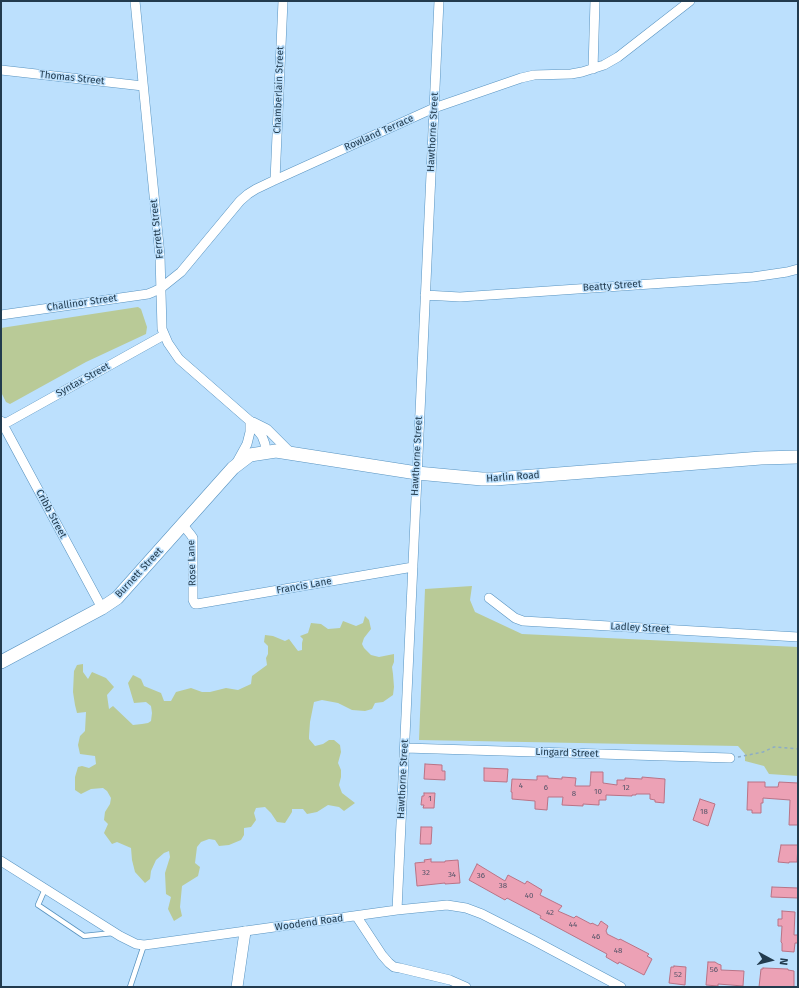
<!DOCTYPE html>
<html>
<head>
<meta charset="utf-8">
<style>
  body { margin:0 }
  #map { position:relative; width:799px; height:988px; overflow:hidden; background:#bce0fd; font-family:"Fira Sans",sans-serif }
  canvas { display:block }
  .frame { position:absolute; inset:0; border:2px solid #223b4e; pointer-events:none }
  .north { position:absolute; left:751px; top:940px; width:40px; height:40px; -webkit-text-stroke:3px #bce0fd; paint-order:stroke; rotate:97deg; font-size:11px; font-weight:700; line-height:16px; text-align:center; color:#223b4e }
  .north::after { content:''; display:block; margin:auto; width:14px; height:18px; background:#223b4e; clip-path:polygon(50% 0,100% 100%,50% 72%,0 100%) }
</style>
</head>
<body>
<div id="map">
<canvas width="799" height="988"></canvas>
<div class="frame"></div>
<div class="north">N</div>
</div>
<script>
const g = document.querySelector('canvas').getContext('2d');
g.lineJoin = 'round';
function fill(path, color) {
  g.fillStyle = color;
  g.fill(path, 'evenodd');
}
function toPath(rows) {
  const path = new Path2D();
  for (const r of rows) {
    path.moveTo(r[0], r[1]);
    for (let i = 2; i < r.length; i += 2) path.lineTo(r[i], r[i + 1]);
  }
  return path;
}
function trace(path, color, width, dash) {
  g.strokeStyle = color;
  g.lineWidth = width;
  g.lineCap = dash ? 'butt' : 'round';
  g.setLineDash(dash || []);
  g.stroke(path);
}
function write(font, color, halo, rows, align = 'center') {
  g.font = font + ' "Fira Sans",sans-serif';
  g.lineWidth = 3;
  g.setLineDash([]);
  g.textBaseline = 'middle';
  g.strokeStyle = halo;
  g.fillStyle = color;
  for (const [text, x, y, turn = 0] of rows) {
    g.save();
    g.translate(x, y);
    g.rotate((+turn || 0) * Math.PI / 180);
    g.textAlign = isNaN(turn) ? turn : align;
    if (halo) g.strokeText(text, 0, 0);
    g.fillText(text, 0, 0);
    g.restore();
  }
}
const green = toPath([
  [138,307,141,309,147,327,146,334,86,362,10,404,6,402,1,392,1,328],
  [472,586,470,600,475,612,522,634,798,647,798,776,769,774,764,766,745,761,745,754,738,746,419,740,425,589],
  [365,616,369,620,371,629,364,638,362,644,364,648,371,655,379,657,394,654,394,662,392,667,393,674,394,687,393,695,383,702,375,703,372,709,365,711,352,710,338,703,322,700,314,702,310,722,309,736,309,739,315,746,323,744,329,740,334,740,340,745,341,752,338,763,341,770,341,777,339,785,342,793,355,803,344,811,339,807,328,805,317,812,307,814,303,809,292,809,292,812,285,823,277,822,271,813,265,807,256,808,254,813,256,820,251,827,244,828,244,835,241,840,229,845,219,846,215,840,209,839,201,842,197,847,195,863,200,867,198,876,182,886,180,907,182,916,174,921,168,909,171,897,166,894,165,873,170,857,169,851,164,853,156,860,151,871,150,879,145,883,135,872,132,860,131,848,117,842,112,844,104,833,108,824,104,820,105,812,110,804,111,798,107,791,103,788,91,789,81,794,75,790,75,777,78,767,82,766,89,768,96,764,95,756,80,754,78,745,80,736,85,731,86,712,77,713,75,705,73,692,74,671,77,665,83,664,83,672,88,679,92,672,106,678,114,687,107,695,109,709,113,706,133,725,142,724,148,723,151,721,152,713,151,706,146,702,134,703,128,683,133,675,141,679,144,686,161,693,164,701,171,701,176,692,191,688,202,692,210,692,226,688,238,690,251,684,252,676,267,665,266,658,268,654,268,646,264,642,265,635,273,636,285,641,289,639,298,651,302,650,302,643,303,639,300,636,308,633,311,623,321,624,328,629,340,628,343,621,356,626,363,623]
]);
const building = toPath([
  [425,764,442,765,442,771,445,771,445,780,424,779,425,764],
  [484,768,508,769,507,782,484,781,484,768],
  [591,772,603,772,603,783,617,785,617,780,625,780,625,778,642,779,642,777,665,779,664,803,655,802,655,800,650,799,650,794,636,794,636,795,632,795,632,796,606,795,606,800,599,800,599,805,583,804,583,806,562,805,563,797,548,797,547,810,535,809,535,801,512,799,512,792,511,792,512,779,537,780,537,776,548,776,548,778,562,779,562,777,576,778,575,786,590,786,591,772],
  [748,782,765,782,765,787,778,787,779,782,798,783,798,825,789,825,790,800,763,798,763,803,761,803,761,813,752,813,752,810,747,810,748,782],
  [424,793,435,793,434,808,423,808,424,805,421,805,422,796,424,796,424,793],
  [700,799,715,804,708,826,693,820,700,799],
  [421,827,432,827,431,844,420,844,421,827],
  [781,845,798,845,797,862,789,862,789,863,778,862,781,845],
  [431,859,431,862,445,862,445,861,458,860,460,883,445,884,445,883,417,886,415,863,425,862,424,860,431,859],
  [477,864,505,881,508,875,525,884,527,881,542,890,540,895,562,906,558,911,574,918,576,916,591,924,592,923,598,926,601,921,608,926,606,931,607,933,607,934,619,940,620,939,649,954,647,956,652,959,644,975,619,962,618,964,606,957,607,954,540,918,541,916,507,898,505,900,469,880,477,864],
  [772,887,798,888,798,898,771,897,772,887],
  [782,911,795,912,794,935,798,935,798,943,795,943,794,952,782,951,782,943,781,942,782,926,778,926,778,919,782,919,782,911],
  [708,962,715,962,718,964,721,965,721,970,744,971,743,986,718,984,718,986,706,985,708,962],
  [674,966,686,967,685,985,669,983,671,967,674,967,674,966],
  [763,968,788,969,788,970,794,971,794,987,759,987,761,969,763,969,763,968]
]);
const path = toPath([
  [738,757,763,752,774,747,798,749]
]);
const service = toPath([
  [45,889,38,905,84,936,113,933],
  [130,987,144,945]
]);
const minor = toPath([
  [135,1,160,256,162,329,168,343,179,359,250,421,262,436,265,444,266,453],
  [593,69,595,1],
  [1,70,143,86],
  [275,180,283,1],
  [425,295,460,297,753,277,787,272,798,269],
  [1,315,148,294,153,292,161,288,181,272,240,201,248,194,256,189,275,180,434,108,521,78,534,75,571,74,582,72,604,65,618,57,690,1],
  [1,421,102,608],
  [253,422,267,429,292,454],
  [1,424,8,422,164,335],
  [236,464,247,444,250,432,250,421],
  [183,525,191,535,193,538,193,600,195,604,197,604,413,567],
  [489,598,515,618,523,621,798,637],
  [405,748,730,758],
  [1,861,120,936,136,944,144,945,152,944,397,910,447,905,466,908,482,914,533,940,621,987],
  [397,910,439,1],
  [357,917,382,955,389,963,394,967,400,968,450,980,466,987]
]);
const tertiary = toPath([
  [237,987,245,932]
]);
const secondary = toPath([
  [1,662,102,608,117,598,233,468,250,455,276,451,417,473,482,479,495,479,761,458,798,457]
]);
const numberNames = [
  ["4",521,786],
  ["6",546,788],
  ["12",626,788],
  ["10",598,792],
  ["8",574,794],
  ["1",430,799],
  ["18",704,812],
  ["32",426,873],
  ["34",452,875],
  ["36",481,876],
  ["38",503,886],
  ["40",529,896],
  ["42",550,913],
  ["44",573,925],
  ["46",596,937],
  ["48",618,951],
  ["56",714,970],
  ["52",678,975]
];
const streetNames = [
  ["Thomas Street",72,78,6],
  ["Chamberlain Street",279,90,-88],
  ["Hawthorne Street",433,132,-87],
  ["Rowland Terrace",379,133,-24],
  ["Ferrett Street",157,229,-96],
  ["Beatty Street",612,286,-4],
  ["Challinor Street",82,303,-8],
  ["Syntax Street",83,380,-29],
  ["Hawthorne Street",417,456,-87],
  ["Harlin Road",513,477,-4],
  ["Cribb Street",51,514,62],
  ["Rose Lane",192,563,-92],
  ["Burnett Street",139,573,-47],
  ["Francis Lane",304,586,-10],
  ["Ladley Street",640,628,3],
  ["Lingard Street",567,753,2],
  ["Hawthorne Street",403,779,-87],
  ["Woodend Road",309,923,-8]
];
fill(green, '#b9ca97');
fill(building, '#eca1b5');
trace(building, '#b97386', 1);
trace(service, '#5893c0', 6);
trace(minor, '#5893c0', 10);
trace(tertiary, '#5893c0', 12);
trace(secondary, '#5893c0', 14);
trace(path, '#8cacc6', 1.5, [3, 3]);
trace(service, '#fff', 4.5);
trace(minor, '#fff', 9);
trace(tertiary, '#fff', 11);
trace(secondary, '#fff', 13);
write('8px', '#545468', null, numberNames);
write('10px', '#223b4e', '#bce0fd', streetNames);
</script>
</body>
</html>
